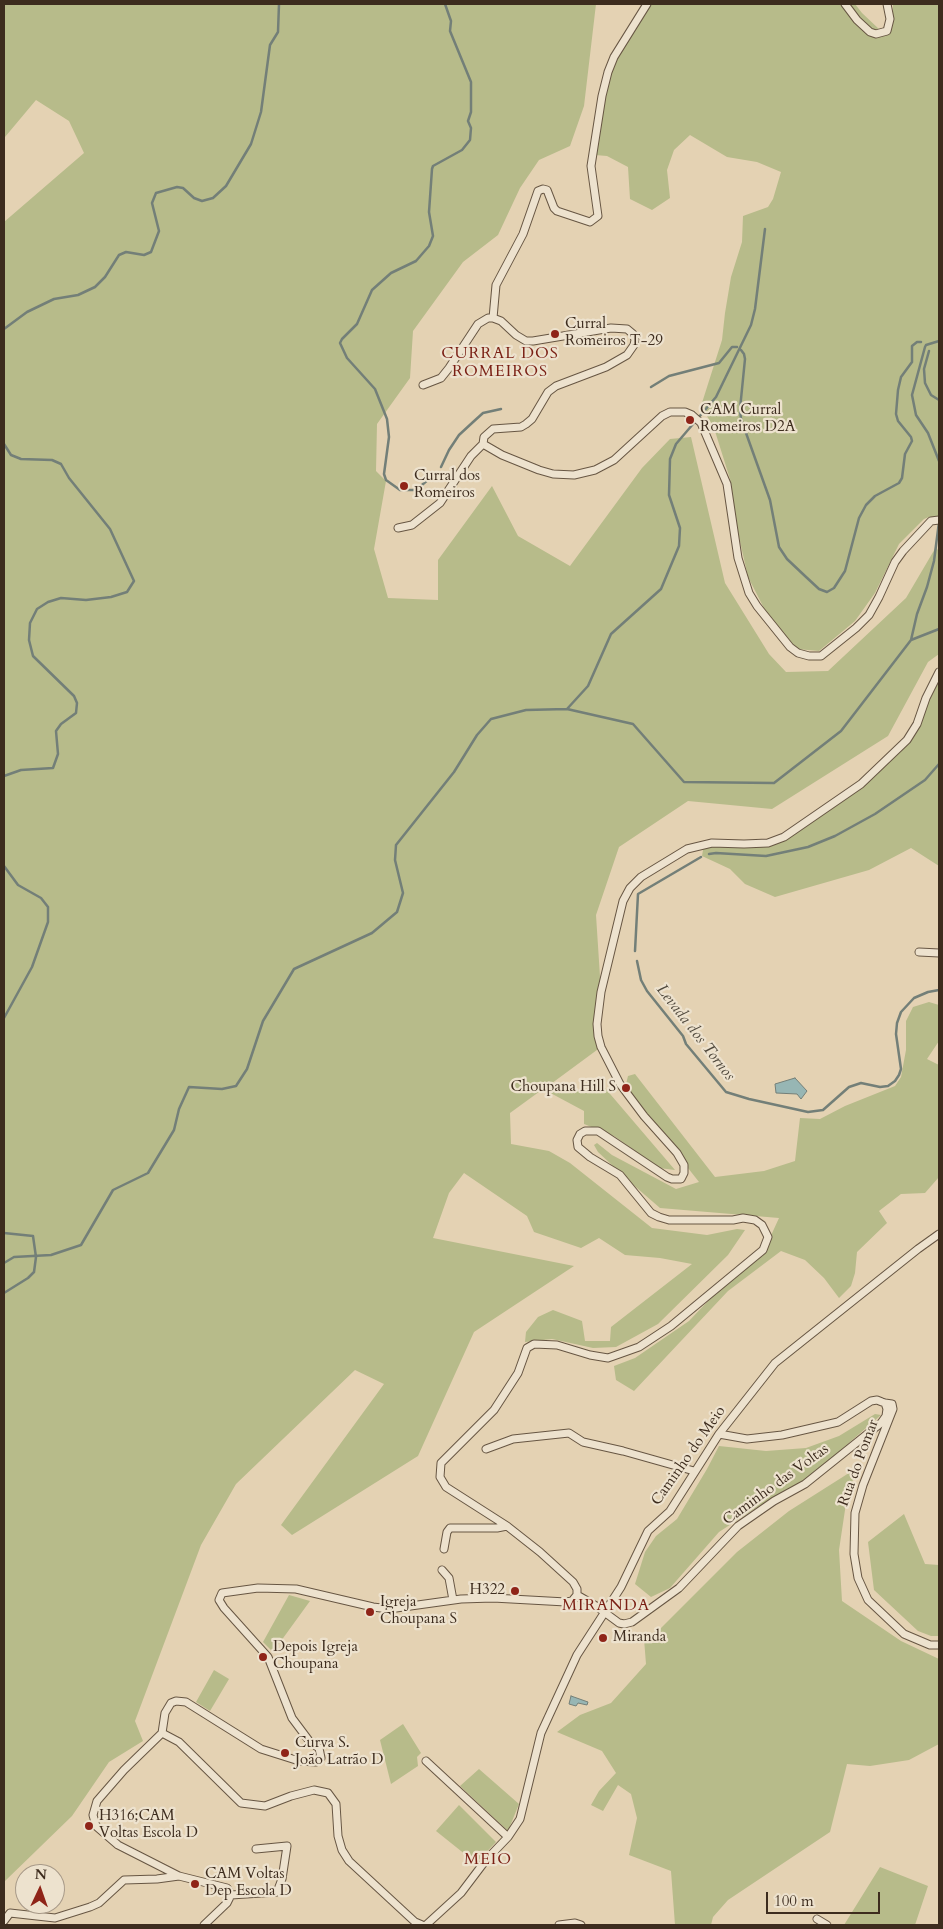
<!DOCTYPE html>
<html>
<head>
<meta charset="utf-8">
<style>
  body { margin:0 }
  #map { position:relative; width:943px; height:1929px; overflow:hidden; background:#e4d2b3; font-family:Cardo,serif }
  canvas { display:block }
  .frame { position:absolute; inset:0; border:5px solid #3d2c1e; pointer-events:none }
  .north { position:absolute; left:15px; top:1864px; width:50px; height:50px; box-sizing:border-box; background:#ede2ce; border:1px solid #a79988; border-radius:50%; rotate:3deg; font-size:14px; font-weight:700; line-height:20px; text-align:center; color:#3d2c1e }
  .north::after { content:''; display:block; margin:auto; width:18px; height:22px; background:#8f2418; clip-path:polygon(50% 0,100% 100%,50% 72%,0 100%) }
  .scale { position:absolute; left:766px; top:1892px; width:114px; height:22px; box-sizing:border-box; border:2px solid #3d2c1e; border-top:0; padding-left:6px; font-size:15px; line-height:18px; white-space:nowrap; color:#3d2c1e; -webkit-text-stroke:4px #ede2ce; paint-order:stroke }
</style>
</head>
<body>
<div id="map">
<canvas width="943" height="1929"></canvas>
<div class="frame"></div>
<div class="north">N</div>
<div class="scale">100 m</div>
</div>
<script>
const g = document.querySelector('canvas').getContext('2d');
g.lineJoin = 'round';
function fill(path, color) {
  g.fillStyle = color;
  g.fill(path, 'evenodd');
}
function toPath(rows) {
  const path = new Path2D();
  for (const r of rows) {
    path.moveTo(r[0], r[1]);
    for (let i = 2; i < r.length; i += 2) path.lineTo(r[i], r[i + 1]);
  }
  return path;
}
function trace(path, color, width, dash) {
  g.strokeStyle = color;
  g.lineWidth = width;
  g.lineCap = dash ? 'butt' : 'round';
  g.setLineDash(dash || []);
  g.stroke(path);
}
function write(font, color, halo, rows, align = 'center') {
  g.font = font + ' Cardo,serif';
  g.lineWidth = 4.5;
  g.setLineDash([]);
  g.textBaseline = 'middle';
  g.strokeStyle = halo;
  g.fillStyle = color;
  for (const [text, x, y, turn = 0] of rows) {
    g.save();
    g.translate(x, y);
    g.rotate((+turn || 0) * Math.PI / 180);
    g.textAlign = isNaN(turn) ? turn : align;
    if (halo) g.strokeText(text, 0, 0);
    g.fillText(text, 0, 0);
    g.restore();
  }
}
const green = toPath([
  [4,4,596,4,584,106,570,146,539,160,520,188,498,235,463,262,413,331,410,378,377,424,376,471,386,481,374,549,388,598,438,600,438,560,492,486,518,536,570,566,642,468,670,439,691,437,725,583,769,654,786,672,828,671,906,598,936,547,939,552,939,654,928,662,888,736,772,809,688,801,619,847,596,915,601,992,601,1047,544,1089,585,1091,605,1088,675,1170,659,1168,614,1136,584,1124,584,1111,543,1089,510,1113,511,1144,549,1151,570,1163,652,1228,707,1235,737,1229,745,1230,728,1255,658,1324,616,1347,593,1348,552,1339,525,1342,526,1332,538,1317,553,1310,582,1321,585,1341,610,1341,611,1327,692,1264,660,1258,625,1255,599,1238,581,1248,534,1232,527,1216,464,1173,449,1193,433,1238,574,1266,474,1332,418,1456,292,1535,281,1525,384,1384,355,1370,236,1484,201,1545,135,1721,143,1741,109,1762,72,1816,4,1882,4,222,84,153,69,121,36,100,5,137,4,137],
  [647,4,855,4,862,13,880,30,891,28,893,24,893,4,939,4,939,522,934,518,929,517,924,519,899,544,875,593,855,621,819,651,797,649,766,612,748,577,737,528,730,479,714,428,701,406,722,340,725,313,731,277,742,242,743,216,768,207,773,199,781,172,757,162,727,157,690,135,674,150,667,170,670,198,652,210,630,199,628,167,607,156,595,155,602,104,611,67],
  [939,672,939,866,911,848,869,870,775,897,745,884,730,869,702,856,704,844,744,844,784,837,861,784,907,740],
  [929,1002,939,1005,939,1041,927,1059,939,1065,939,1177,925,1193,901,1194,879,1211,887,1223,857,1252,855,1273,851,1286,839,1298,824,1278,805,1260,781,1251,728,1291,634,1391,616,1380,614,1366,635,1358,689,1321,729,1279,768,1242,779,1218,660,1208,630,1182,598,1152,594,1145,597,1143,612,1155,676,1189,699,1182,625,1088,628,1076,635,1074,715,1177,764,1171,795,1161,800,1118,820,1119,845,1106,895,1086,901,1077,906,1050,906,1021,913,1007],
  [875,1414,881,1415,804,1482,759,1506,719,1532,670,1588,651,1597,635,1584,645,1552,656,1536,677,1519,707,1469,719,1446,766,1451,806,1448,839,1436],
  [860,1466,848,1490,839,1550,842,1601,901,1641,939,1659,939,1744,909,1760,870,1766,847,1764,830,1832,728,1900,713,1917,711,1925,675,1925,671,1871,629,1855,637,1818,631,1794,618,1785,603,1811,591,1805,599,1791,616,1773,602,1751,557,1732,580,1715,611,1703,646,1664,644,1639,661,1628,737,1552,789,1511],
  [904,1514,925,1564,939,1565,939,1636,931,1636,918,1631,874,1590,868,1542],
  [289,1595,310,1601,273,1652,263,1642],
  [214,1670,229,1679,210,1711,196,1702],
  [403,1724,421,1753,417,1757,418,1766,391,1784,380,1740],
  [479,1769,519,1804,508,1831,460,1786],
  [459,1805,496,1842,476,1863,436,1831],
  [880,1867,928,1886,915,1925,844,1925]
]);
const water = toPath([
  [795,1078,807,1091,801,1099,797,1094,776,1093,775,1084,795,1078],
  [571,1696,588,1702,587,1705,578,1703,576,1706,569,1704,571,1696]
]);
const stream = toPath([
  [4,329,27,312,54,299,78,295,95,287,105,277,119,255,126,252,144,255,151,252,159,231,152,203,156,193,177,187,183,188,194,198,202,201,213,198,226,186,251,144,261,112,270,45,278,32,279,4],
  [939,341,926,345,925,347,912,395,916,415,928,433,939,461],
  [741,350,744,354,745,359,740,409,741,419,770,500,779,547,787,559,805,576,819,589,827,592,834,588,845,571,859,518,866,505,875,496,899,483,902,478,905,454,912,441,911,437,898,421,896,414,898,390,901,377,912,362,912,346,917,342,921,342],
  [929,351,924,369,925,383,931,395,939,400],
  [651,387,669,376,719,363,732,347,737,347],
  [4,444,11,455,21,459,52,460,61,464,69,478,110,529,134,581,127,592,111,597,86,600,61,598,48,602,37,609,30,623,29,640,33,656,74,696,77,703,76,713,61,724,56,731,58,754,53,768,21,770,4,776],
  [441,467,449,450,459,435,472,423,483,413,501,409],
  [436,473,416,490,400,490,386,480,384,474,389,437,387,419,375,389,347,358,340,343,342,339,357,324,372,290,391,273,416,261,429,246,433,236,429,212,432,169,433,166,462,150,470,140,471,128,468,121,471,112,471,82,450,31,451,21,445,4],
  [911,640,917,614,927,587,934,561,939,522],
  [567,709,633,724,684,782,774,783,841,731,911,640,939,629],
  [709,854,716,853,766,856,808,847,835,836,875,814,925,780,939,764],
  [4,866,18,885,41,898,48,907,48,922,32,967,4,1018],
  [635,951,638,894,701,857],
  [637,961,641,980,647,991,683,1036,686,1044,726,1092,749,1099,808,1112,823,1110,849,1087,861,1083,880,1087,888,1086,895,1081,899,1075,901,1069,896,1034,897,1023,901,1012,914,998,928,992,939,990],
  [4,1233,33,1236,36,1257,34,1272,28,1278,4,1293],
  [4,1263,14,1257,51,1255,81,1245,113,1190,148,1173,174,1130,179,1109,189,1087,222,1089,236,1086,247,1069,263,1021,294,969,372,933,397,912,403,893,395,860,396,845,454,772,477,735,491,719,526,710,567,709,588,686,611,634,661,589,679,546,680,528,669,495,670,459,676,444,716,397,751,325,755,309,765,229]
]);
const minor = toPath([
  [845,4,857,20,870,32,876,34,887,31,890,19,887,4],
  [493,318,496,285,523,234,538,191,543,189,547,190,554,208,557,211,590,222,598,216,591,166,602,96,608,72,614,57,647,4],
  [423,385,441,378,449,368,478,324,488,318,493,318,501,321,516,335,526,341,533,341,611,328,627,329,633,334,635,340,634,345,627,355,606,367,556,386,548,392,532,419,526,424,521,427,493,429,484,437,483,444],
  [483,444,502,455,539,470,553,474,574,475,595,470,614,460,662,416,670,412,685,412,692,415,701,423,727,484,738,558,749,593,757,606,790,647,798,653,809,656,821,656,856,628,869,615,879,597,895,562,903,551,931,521,939,520],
  [398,528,412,525,440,503,471,456,483,444],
  [919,952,939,953],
  [885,1403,892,1404,893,1409,863,1485,855,1513,854,1554,858,1578,868,1600,904,1634,930,1645,939,1645],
  [486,1449,513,1439,569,1433,583,1442,623,1451,694,1471],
  [444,1549,447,1532,450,1528,497,1528,507,1526],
  [442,1570,449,1578,453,1600],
  [577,1595,577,1589,573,1582,540,1552,507,1526,446,1487,440,1477,441,1463,494,1410,518,1373,527,1348,534,1344,557,1345,590,1355,608,1358,639,1347,671,1326,763,1250,768,1237,762,1225,755,1220,743,1218,733,1220,669,1220,659,1217,651,1213,620,1175,590,1157,578,1147,577,1140,580,1134,585,1131,598,1131,667,1177,672,1179,681,1179,684,1173,684,1165,677,1153,644,1116,620,1084,601,1047,598,1036,597,1024,601,992,623,901,630,888,641,877,687,849,712,843,744,844,768,843,784,837,861,784,907,740,917,724,926,698,939,672],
  [577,1595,596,1606,619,1623,624,1624,632,1622,679,1588,738,1526,774,1501,805,1484,881,1423,886,1416,887,1409,885,1403,882,1402,877,1400,871,1401,838,1422,782,1435,747,1439,719,1434],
  [162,1733,179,1742,241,1803,265,1806,291,1796,314,1790,328,1793,336,1804,338,1836,342,1850,349,1861,415,1922,422,1925],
  [426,1761,508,1837],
  [231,1895,227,1888,179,1876,118,1845,96,1826,93,1815,97,1801,124,1770,162,1733,165,1713,171,1703,176,1701,186,1702,261,1749,299,1761,316,1762,321,1758,319,1748,310,1742,292,1718,268,1657,224,1608,219,1600,222,1593,258,1588,296,1589,373,1607,389,1609,461,1599,493,1598,566,1602,572,1601,577,1595],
  [231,1895,277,1892,282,1879,287,1846,256,1849],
  [817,1919,827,1925],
  [4,1921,10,1913,55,1918,90,1907,99,1903,124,1880,157,1879,179,1876],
  [204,1925,227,1903,231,1895],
  [426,1925,461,1893,486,1860,508,1837,520,1819,541,1733,577,1655,621,1587,648,1531,670,1511,719,1434,775,1363,918,1249,939,1234],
  [559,1925,575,1923,581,1925]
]);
const markers = [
  [555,334,5,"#8f2418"],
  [690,420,5,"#8f2418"],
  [404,486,5,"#8f2418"],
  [626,1088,5,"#8f2418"],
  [515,1591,5,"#8f2418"],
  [370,1612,5,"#8f2418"],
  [603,1638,5,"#8f2418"],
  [263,1657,5,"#8f2418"],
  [285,1753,5,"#8f2418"],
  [89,1826,5,"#8f2418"],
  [195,1884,5,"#8f2418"]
];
const poiNames = [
  ["Curral",565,325],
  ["Romeiros T-29",565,342],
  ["CAM Curral",700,411],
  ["Romeiros D2A",700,428],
  ["Curral dos",414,477],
  ["Romeiros",414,494],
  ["Choupana Hill S",616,1088,"right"],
  ["H322",505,1591,"right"],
  ["Igreja",380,1603],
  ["Choupana S",380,1620],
  ["Miranda",613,1638],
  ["Depois Igreja",273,1648],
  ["Choupana",273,1665],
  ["Curva S.",295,1744],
  ["João Latrão D",295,1761],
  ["H316;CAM",99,1817],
  ["Voltas Escola D",99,1834],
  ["CAM Voltas",205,1875],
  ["Dep Escola D",205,1892]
];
const streetNames = [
  ["Caminho do Meio",689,1456,-55],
  ["Rua do Pomar",859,1463,-70],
  ["Caminho das Voltas",776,1485,-36]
];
const neighbourhoodNames = [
  ["CURRAL DOS",500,354],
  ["ROMEIROS",500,372],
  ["MIRANDA",606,1606],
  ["MEIO",488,1860]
];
const waterNames = [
  ["Levada dos Tornos",695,1033,52]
];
fill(green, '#b7bb8a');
fill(water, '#97b6b4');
trace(water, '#737f78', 1);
trace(stream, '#737f78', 2.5);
trace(minor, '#675643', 9);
trace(minor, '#ede2ce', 7);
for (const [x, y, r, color] of markers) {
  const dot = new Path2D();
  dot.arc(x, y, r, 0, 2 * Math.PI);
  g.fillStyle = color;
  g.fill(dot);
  trace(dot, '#ede2ce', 2);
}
write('15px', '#3d2c1e', '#ede2ce', poiNames, 'left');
write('15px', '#3d2c1e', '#ede2ce', streetNames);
g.letterSpacing = '1px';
write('16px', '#7a1f14', '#ede2ce', neighbourhoodNames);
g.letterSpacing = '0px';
write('italic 16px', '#4f483c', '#ede2ce', waterNames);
</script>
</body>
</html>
